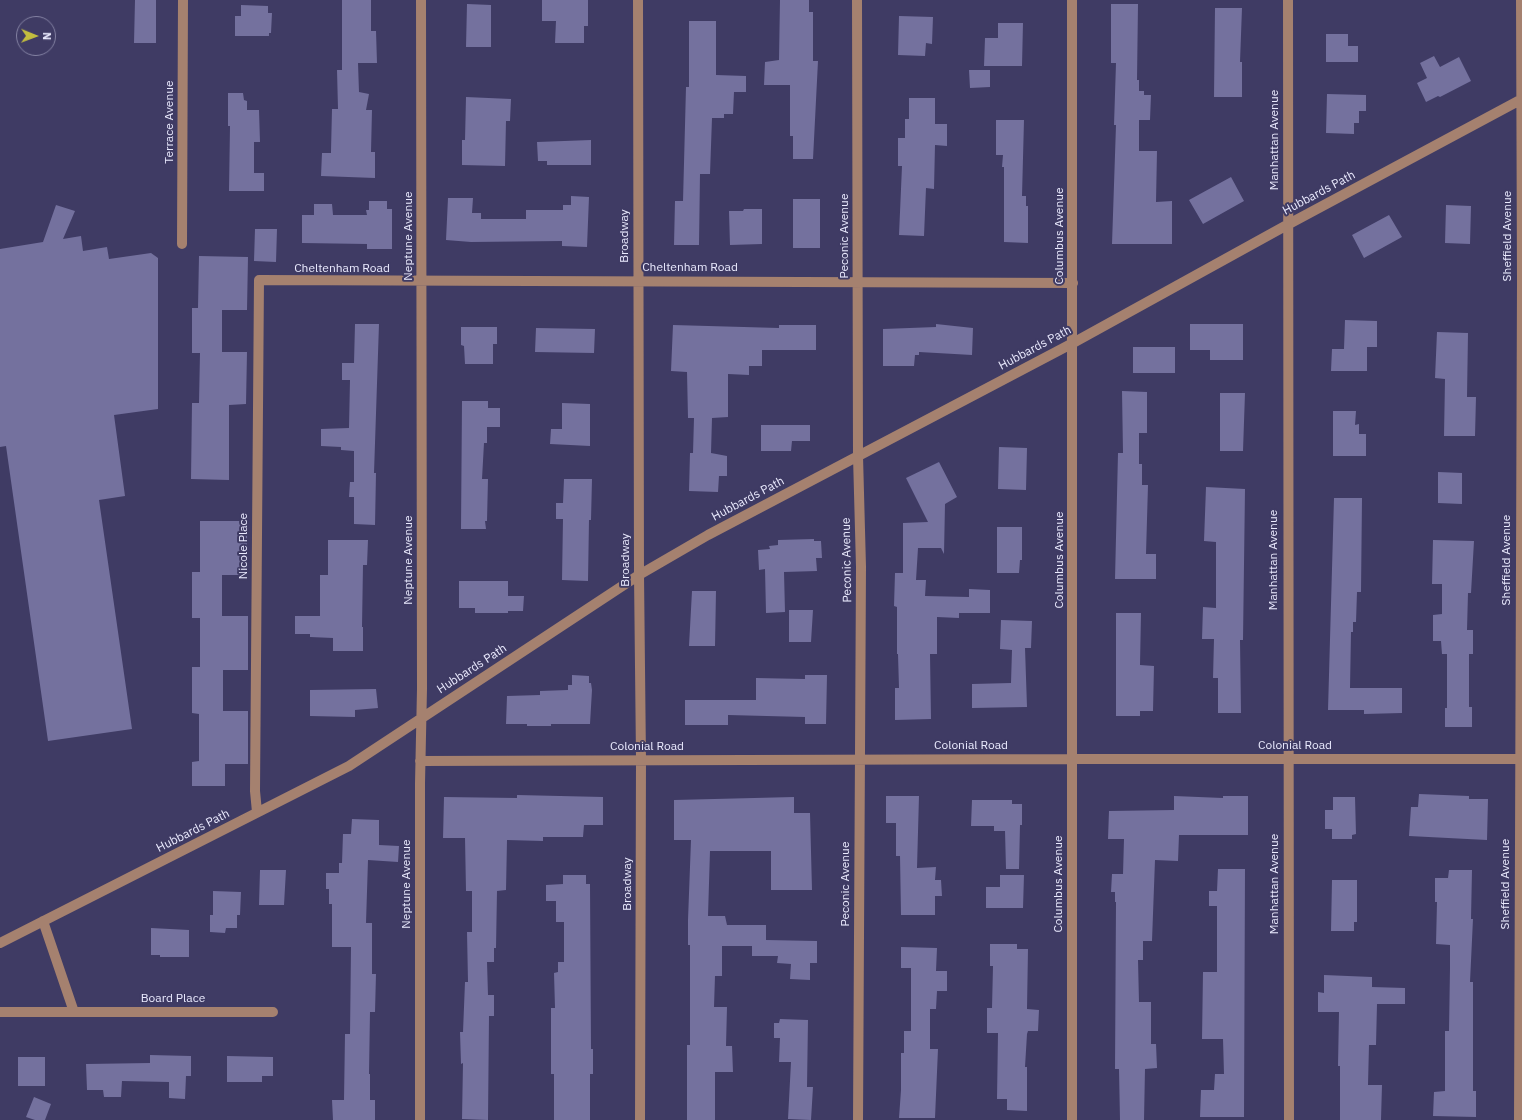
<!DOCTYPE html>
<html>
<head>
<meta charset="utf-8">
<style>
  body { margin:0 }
  #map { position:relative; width:1522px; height:1120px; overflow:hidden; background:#3f3b64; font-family:"IBM Plex Sans",sans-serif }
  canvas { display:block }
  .north { position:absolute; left:16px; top:16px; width:40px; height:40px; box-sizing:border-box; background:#3f3b64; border:1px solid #8381a2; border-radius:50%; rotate:91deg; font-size:11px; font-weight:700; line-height:16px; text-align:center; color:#eaeafe }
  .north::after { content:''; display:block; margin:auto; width:14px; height:18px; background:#c2bd3f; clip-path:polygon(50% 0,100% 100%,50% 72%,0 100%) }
</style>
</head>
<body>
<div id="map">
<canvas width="1522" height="1120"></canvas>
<div class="north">N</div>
</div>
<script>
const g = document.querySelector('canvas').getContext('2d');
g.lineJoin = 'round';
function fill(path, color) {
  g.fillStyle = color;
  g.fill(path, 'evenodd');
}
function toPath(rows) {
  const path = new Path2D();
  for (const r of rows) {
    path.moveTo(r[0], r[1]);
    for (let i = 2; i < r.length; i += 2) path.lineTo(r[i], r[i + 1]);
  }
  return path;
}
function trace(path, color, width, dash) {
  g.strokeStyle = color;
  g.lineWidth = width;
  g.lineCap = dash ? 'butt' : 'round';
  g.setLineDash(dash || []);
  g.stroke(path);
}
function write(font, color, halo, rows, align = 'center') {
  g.font = font + ' "IBM Plex Sans",sans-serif';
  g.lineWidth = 4;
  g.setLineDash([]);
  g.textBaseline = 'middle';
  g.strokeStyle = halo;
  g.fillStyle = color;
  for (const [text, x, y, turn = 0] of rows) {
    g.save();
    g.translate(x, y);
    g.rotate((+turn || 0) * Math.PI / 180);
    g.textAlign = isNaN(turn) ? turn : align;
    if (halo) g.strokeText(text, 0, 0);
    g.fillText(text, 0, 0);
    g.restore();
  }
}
const building = toPath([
  [135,0,156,0,156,43,134,43],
  [342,0,371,0,371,31,376,31,377,63,358,63,359,92,369,94,366,110,372,110,371,152,375,152,375,178,321,176,322,153,331,153,331,151,332,109,338,109,337,70,342,70],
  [542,0,588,0,588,26,584,26,584,43,555,43,556,21,542,21],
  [780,0,809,0,809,12,813,12,813,61,818,61,813,159,793,159,793,136,790,136,790,85,764,85,765,62,779,60],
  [467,4,491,5,491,47,466,47],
  [1111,4,1138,4,1137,80,1139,80,1139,91,1144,91,1144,95,1151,95,1150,120,1139,120,1139,151,1157,151,1156,202,1172,201,1172,244,1112,244,1116,125,1114,125,1116,63,1111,63],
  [241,5,268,6,268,13,272,13,271,33,269,33,269,36,235,36,235,16,241,16],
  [1215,8,1242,8,1240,62,1242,62,1242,97,1214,97],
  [899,16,933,17,932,44,926,43,925,56,898,55],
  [689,21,716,21,716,75,746,76,746,92,734,92,733,114,724,114,724,118,712,118,710,174,700,174,699,245,674,245,675,201,683,201,686,87,689,87],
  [998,23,1023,23,1022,66,984,66,985,38,998,38],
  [1326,34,1348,34,1348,46,1358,46,1358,62,1326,62],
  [1434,56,1440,67,1459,57,1471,81,1440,97,1438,96,1426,102,1417,83,1427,78,1420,63],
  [969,70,990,70,990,87,970,88],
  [228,93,243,93,244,100,247,101,247,110,259,110,260,142,254,142,254,173,264,173,264,191,229,191,230,126,228,126],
  [1327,94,1366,95,1366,111,1359,111,1359,123,1354,123,1354,134,1326,133],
  [466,97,511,99,510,121,506,121,505,166,462,165,462,140,465,140],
  [909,98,935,98,935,124,947,124,947,146,935,145,934,189,926,188,924,236,899,235,902,166,898,166,898,138,905,138,905,119,909,119],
  [996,120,1024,120,1022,196,1026,196,1026,206,1028,206,1028,243,1004,242,1004,167,1002,167,1003,155,996,155],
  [591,140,591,165,547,165,547,161,538,161,537,142],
  [1231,177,1244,201,1203,224,1189,200],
  [571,196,589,197,587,247,562,246,562,241,471,242,446,240,448,198,473,198,472,213,481,213,481,219,526,219,526,210,563,210,563,205,571,205],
  [793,199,820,199,820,248,793,248],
  [369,201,387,201,387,209,392,209,392,249,367,249,367,244,302,243,302,215,314,215,314,204,332,204,333,215,367,215,366,210,369,210],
  [56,205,75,211,63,239,81,236,83,251,107,247,109,259,151,253,158,258,158,409,114,415,125,496,99,500,132,729,48,741,6,446,0,447,0,249,43,242],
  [1446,205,1471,206,1470,244,1445,243],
  [744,209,762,209,762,244,730,245,729,211,743,211],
  [1389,215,1402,237,1364,258,1352,235],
  [255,229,277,229,276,262,254,261],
  [199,256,248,257,247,310,222,310,222,352,247,352,246,404,229,405,229,480,191,479,192,403,199,403,200,353,192,353,192,308,198,308],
  [1345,320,1377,321,1377,347,1367,347,1367,371,1331,371,1332,349,1344,349],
  [355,324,379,324,374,473,376,473,375,525,354,524,354,497,349,497,350,482,354,482,354,451,341,450,341,447,321,446,321,429,349,428,350,380,342,380,342,363,354,363],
  [936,324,973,328,972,355,919,352,919,355,915,355,914,366,883,366,883,329,936,327],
  [1190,324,1243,324,1243,360,1210,360,1210,350,1190,350],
  [673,325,779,328,779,325,816,325,816,350,762,350,762,366,749,366,749,375,728,374,728,417,712,418,711,453,727,456,727,476,719,476,718,492,689,491,690,453,693,453,694,418,688,418,687,372,671,371],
  [461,327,497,327,497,344,493,344,493,364,465,364,464,346,461,345],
  [536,328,595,329,594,353,535,352],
  [1437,332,1468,333,1467,397,1476,397,1475,436,1444,436,1445,379,1435,378],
  [1133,347,1175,347,1175,373,1133,373],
  [1122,391,1147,392,1147,433,1139,433,1139,464,1142,464,1142,485,1148,485,1146,554,1156,554,1156,579,1115,579,1118,453,1123,453],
  [1220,393,1245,393,1243,451,1220,451],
  [462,401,488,401,488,408,500,408,500,427,487,427,487,443,484,443,482,479,488,479,487,521,485,521,486,529,461,529],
  [562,403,590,404,590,446,550,444,551,429,562,429],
  [1333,411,1356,411,1355,425,1359,424,1359,434,1366,434,1366,456,1333,456],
  [761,425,810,425,810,441,792,441,791,451,761,451],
  [999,447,1027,448,1026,490,998,489],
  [939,462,957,497,945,504,944,554,941,548,918,548,916,580,926,580,925,596,969,597,969,589,990,590,990,613,959,613,959,618,937,617,937,654,930,654,931,719,895,720,895,688,899,688,898,654,897,654,897,607,894,606,895,573,903,573,903,523,928,522,906,478],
  [1438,472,1462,473,1462,504,1438,503],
  [564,479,592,479,591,520,589,520,588,581,562,580,563,519,556,519,556,503,563,503],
  [1206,487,1245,489,1243,640,1240,640,1241,713,1218,713,1218,678,1213,678,1214,639,1202,639,1203,607,1216,608,1216,542,1204,541],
  [1334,498,1362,498,1361,592,1357,592,1356,622,1353,622,1353,632,1351,632,1350,688,1402,688,1402,713,1364,714,1364,710,1328,710],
  [200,521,247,521,247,575,222,575,222,616,248,616,248,670,223,670,223,711,248,711,248,764,225,764,225,786,192,786,192,762,199,761,199,714,192,713,192,667,200,667,200,618,192,618,192,572,200,572],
  [997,527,1022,527,1022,560,1020,560,1019,573,997,573],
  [814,539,814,541,821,541,822,558,816,558,817,571,784,572,785,612,766,613,765,569,759,570,758,550,770,549,769,546,778,545,778,540],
  [328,540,368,540,367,565,363,565,362,627,363,627,363,651,333,651,333,638,310,637,310,634,295,634,295,616,320,616,320,575,328,575],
  [1433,540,1474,541,1471,593,1468,593,1467,630,1473,630,1473,654,1469,654,1469,707,1472,707,1472,727,1445,727,1445,708,1447,708,1447,654,1442,654,1441,641,1433,641,1433,615,1442,614,1442,584,1432,584],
  [459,581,508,581,508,596,524,596,523,611,508,611,508,613,475,613,475,608,459,608],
  [692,591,716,591,715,646,689,646],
  [789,610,813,610,811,642,789,642],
  [1116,613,1141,613,1140,665,1154,666,1153,711,1140,711,1140,716,1116,716],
  [1001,620,1032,621,1031,648,1025,648,1027,707,972,708,972,684,1011,683,1012,650,1000,649],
  [572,675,589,676,589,683,591,683,592,690,590,724,551,724,551,726,527,726,527,724,506,724,507,696,540,695,540,691,568,690,568,685,572,685],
  [805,675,827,675,826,724,805,724,805,717,728,715,728,725,685,725,685,700,756,700,756,678,805,679],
  [376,689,378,708,355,710,355,717,310,716,310,690],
  [1419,794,1469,796,1469,799,1488,799,1487,840,1409,836,1411,807,1418,807],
  [517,795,603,797,603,825,584,825,583,837,543,837,543,841,507,840,506,890,497,891,496,948,494,948,494,962,487,962,488,995,494,995,494,1016,489,1016,488,1120,462,1119,463,1063,461,1064,460,1032,463,1032,465,982,468,982,467,932,472,932,472,891,466,891,465,838,443,838,444,797,517,798],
  [886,796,919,796,917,868,936,867,935,880,941,880,942,896,935,896,935,915,901,915,900,856,896,856,896,823,886,823],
  [1174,796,1223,798,1223,796,1248,796,1248,835,1179,835,1178,861,1155,860,1152,941,1143,941,1143,960,1138,960,1139,1002,1151,1002,1151,1044,1156,1044,1157,1068,1145,1069,1144,1120,1120,1120,1119,1069,1115,1069,1116,902,1115,902,1115,892,1111,892,1112,874,1123,874,1124,839,1108,839,1109,811,1174,810],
  [794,797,794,813,810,813,812,890,771,890,771,851,710,851,708,916,725,916,727,925,766,925,766,940,817,941,817,963,810,963,810,980,790,979,791,964,777,963,778,956,752,956,752,946,722,946,722,976,715,976,714,1007,727,1007,726,1046,732,1046,733,1072,715,1072,715,1120,687,1120,687,1045,690,1045,690,945,688,945,688,920,691,840,674,840,674,800],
  [1333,797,1355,797,1356,834,1352,835,1352,839,1332,839,1332,829,1325,829,1325,810,1333,810],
  [972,800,1012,800,1012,804,1022,804,1022,825,1020,825,1019,869,1006,869,1005,831,994,831,994,826,971,826],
  [352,819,379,820,379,845,399,846,398,862,368,860,366,923,372,923,372,974,376,974,375,1012,370,1012,369,1074,370,1074,370,1100,375,1100,375,1120,333,1120,332,1100,344,1100,345,1034,350,1034,351,947,332,947,332,904,329,904,329,889,326,889,326,873,339,873,339,863,342,863,343,834,351,834],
  [1218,869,1245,869,1244,1117,1200,1117,1201,1090,1214,1090,1215,1074,1224,1074,1223,1039,1202,1039,1203,972,1217,972,1217,906,1209,906,1209,891,1217,891],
  [260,870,286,870,284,905,259,905],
  [1449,870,1472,870,1471,919,1473,919,1470,982,1473,982,1473,1091,1476,1091,1476,1117,1433,1116,1434,1092,1445,1091,1445,1031,1449,1031,1450,968,1450,945,1436,944,1437,902,1435,902,1435,878,1448,878],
  [563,875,586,875,586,884,590,884,591,1049,593,1049,593,1074,590,1074,590,1120,554,1120,554,1074,551,1074,551,1008,555,1008,554,973,558,972,558,962,564,962,564,922,556,922,556,901,546,901,546,885,563,884],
  [1000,875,1024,875,1023,908,986,908,986,887,1000,887],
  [1332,880,1357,880,1357,922,1354,922,1354,931,1331,931],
  [213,891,241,892,240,915,237,915,237,928,226,928,225,933,210,932,210,915,213,915],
  [151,928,189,930,189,957,160,957,160,955,151,955],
  [990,944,1017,944,1017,949,1028,949,1027,1009,1039,1010,1038,1031,1028,1031,1027,1034,1025,1067,1027,1067,1027,1111,1007,1110,1007,1099,997,1099,998,1033,987,1033,987,1008,992,1008,993,966,990,966],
  [901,947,937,948,936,971,947,971,947,991,937,991,936,1009,930,1009,930,1049,938,1049,935,1118,899,1118,901,1090,901,1053,904,1053,904,1031,911,1031,911,968,901,968],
  [1324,975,1372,977,1372,987,1405,988,1405,1004,1377,1004,1376,1045,1369,1045,1368,1085,1382,1085,1381,1120,1340,1120,1340,1066,1338,1066,1339,1012,1318,1012,1318,992,1324,993],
  [780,1019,808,1020,807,1087,813,1087,811,1120,788,1119,791,1062,779,1062,780,1038,774,1038,774,1023,779,1023],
  [150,1055,191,1056,191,1076,186,1076,185,1099,169,1098,169,1082,122,1081,121,1097,104,1097,103,1090,87,1090,86,1064,150,1063],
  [227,1056,273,1057,273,1076,262,1076,262,1082,227,1082],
  [18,1057,45,1057,45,1086,18,1086],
  [34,1097,51,1104,45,1120,35,1120,26,1117]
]);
const minor = toPath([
  [638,0,639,575,641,759,640,1120],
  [857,0,858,456,861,567,858,1120],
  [1288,0,1289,1120],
  [182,244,183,0],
  [420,761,1072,759,1522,759],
  [257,812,255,791,259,280,1073,283],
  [43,921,74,1012],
  [0,943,349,766,639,575,708,535,1073,343,1287,225,1522,99],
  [0,1012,273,1012],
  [420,1120,420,783,422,689,421,0],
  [1072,1120,1072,0],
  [1519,1120,1522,282,1521,0]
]);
const streetNames = [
  ["Terrace Avenue",170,122,-90],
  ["Manhattan Avenue",1275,140,-90],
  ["Hubbards Path",1319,193,-28],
  ["Neptune Avenue",409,236,-90],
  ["Broadway",625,236,-90],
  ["Peconic Avenue",845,236,-90],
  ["Columbus Avenue",1060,236,-90],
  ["Sheffield Avenue",1508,236,-90],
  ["Cheltenham Road",690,268],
  ["Cheltenham Road",342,269],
  ["Hubbards Path",1035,348,-28],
  ["Hubbards Path",748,499,-28],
  ["Nicole Place",244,546,-90],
  ["Neptune Avenue",409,560,-90],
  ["Broadway",626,560,-90],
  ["Peconic Avenue",847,560,-91],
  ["Columbus Avenue",1060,560,-90],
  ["Manhattan Avenue",1274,560,-90],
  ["Sheffield Avenue",1507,560,-90],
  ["Hubbards Path",472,669,-33],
  ["Colonial Road",971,746],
  ["Colonial Road",1295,746],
  ["Colonial Road",647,747],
  ["Hubbards Path",193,831,-27],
  ["Neptune Avenue",407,884,-90],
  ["Broadway",628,884,-90],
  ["Peconic Avenue",846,884,-90],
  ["Columbus Avenue",1059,884,-90],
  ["Manhattan Avenue",1275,884,-90],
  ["Sheffield Avenue",1506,884,-90],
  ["Board Place",173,999]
];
fill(building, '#74719e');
trace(minor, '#a5816f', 10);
write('12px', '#eaeafe', '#3f3b64', streetNames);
</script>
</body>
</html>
